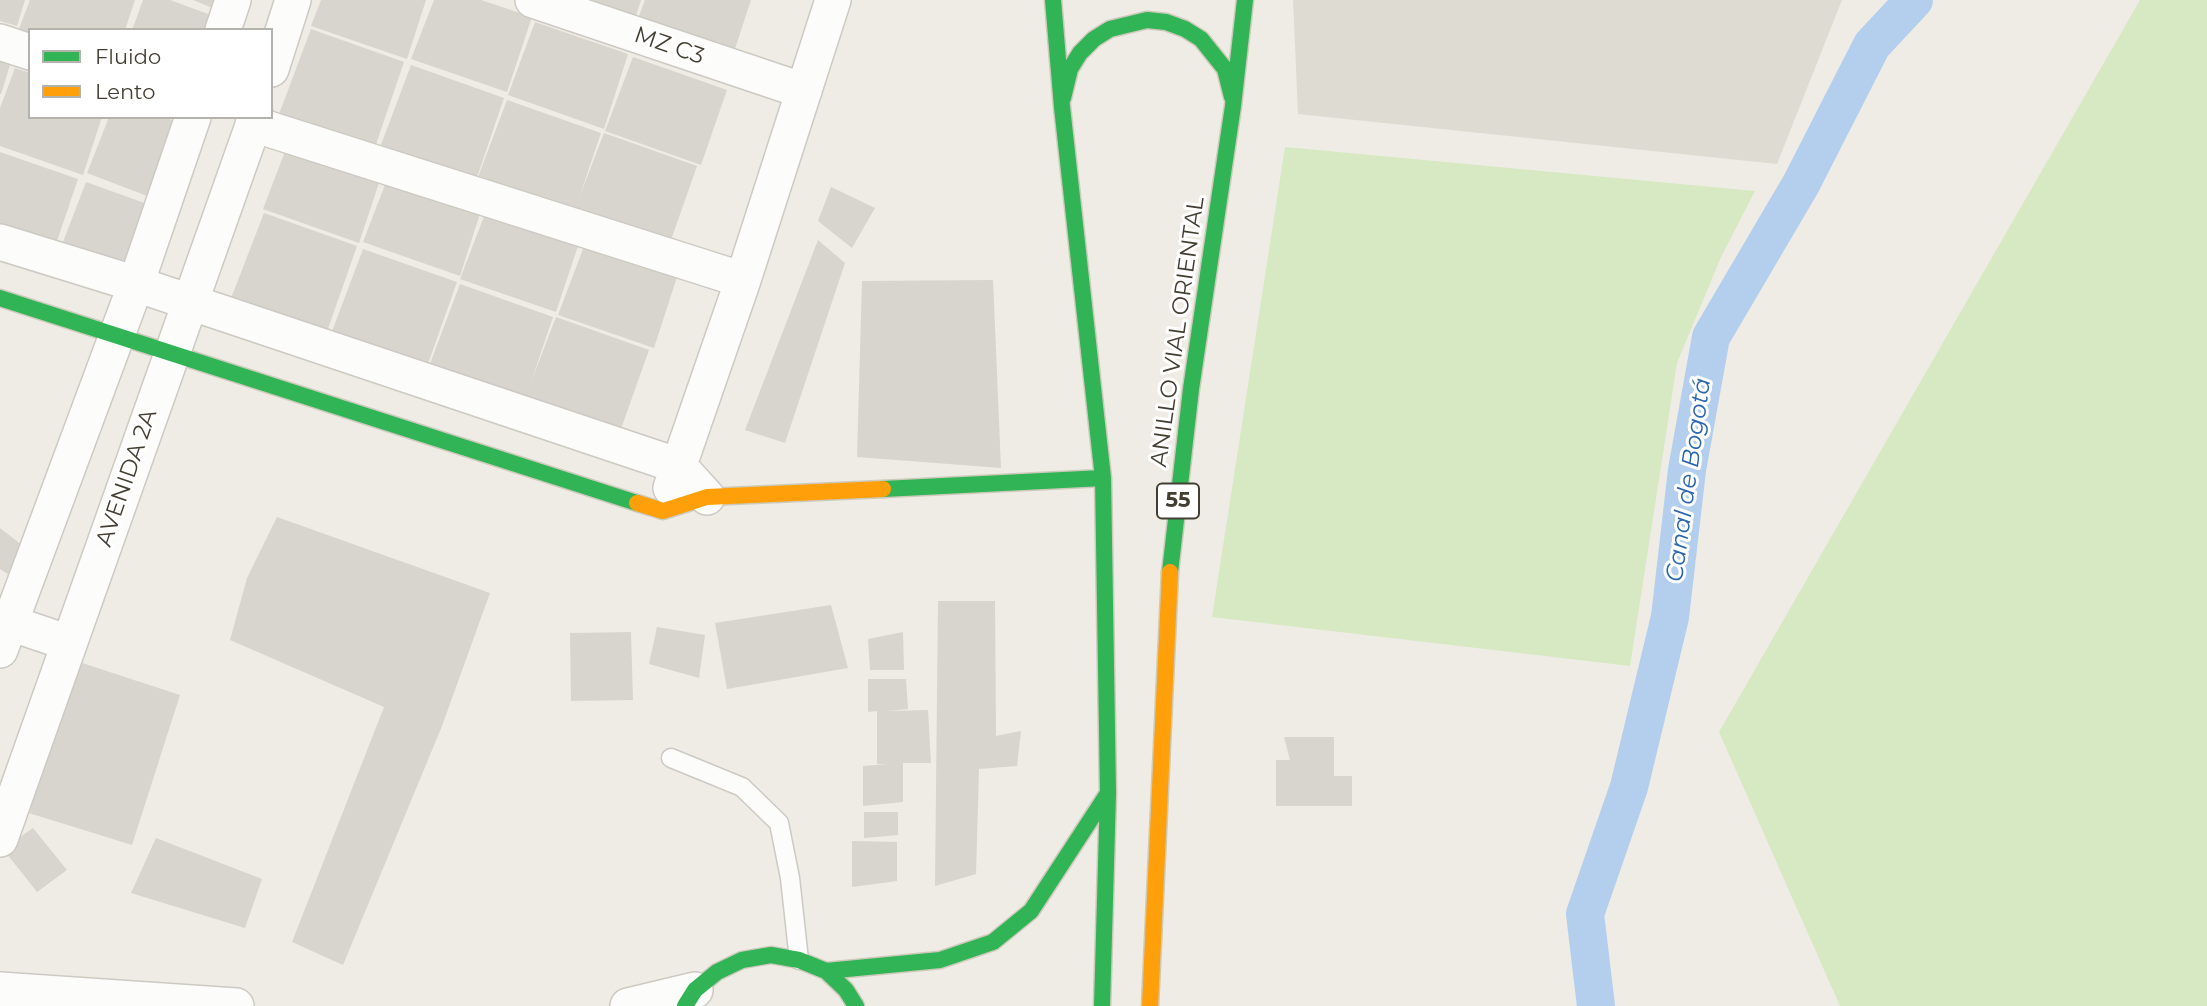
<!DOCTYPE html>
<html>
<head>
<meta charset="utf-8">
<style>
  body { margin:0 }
  #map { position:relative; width:2207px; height:1006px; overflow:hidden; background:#eeece4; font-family:Montserrat,sans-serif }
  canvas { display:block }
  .legend { position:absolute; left:28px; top:28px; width:245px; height:91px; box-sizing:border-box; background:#fff; border:2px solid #b4b2ad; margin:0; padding:9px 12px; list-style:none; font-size:21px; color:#433e32 }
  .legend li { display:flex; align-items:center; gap:14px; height:35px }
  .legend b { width:35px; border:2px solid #b4b2ad }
</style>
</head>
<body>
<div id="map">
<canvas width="2207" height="1006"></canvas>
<ul class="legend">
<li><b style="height:9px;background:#30b455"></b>Fluido</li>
<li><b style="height:9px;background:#ff9f0a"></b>Lento</li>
</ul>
</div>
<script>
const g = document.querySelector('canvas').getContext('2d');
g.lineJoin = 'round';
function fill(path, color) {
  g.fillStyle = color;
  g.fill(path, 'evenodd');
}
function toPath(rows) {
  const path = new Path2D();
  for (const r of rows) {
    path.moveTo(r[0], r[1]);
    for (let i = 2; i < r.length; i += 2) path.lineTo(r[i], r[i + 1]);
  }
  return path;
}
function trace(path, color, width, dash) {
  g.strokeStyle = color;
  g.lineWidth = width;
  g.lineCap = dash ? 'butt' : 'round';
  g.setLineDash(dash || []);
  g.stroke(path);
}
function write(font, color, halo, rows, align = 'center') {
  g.font = font + ' Montserrat,sans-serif';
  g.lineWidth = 6;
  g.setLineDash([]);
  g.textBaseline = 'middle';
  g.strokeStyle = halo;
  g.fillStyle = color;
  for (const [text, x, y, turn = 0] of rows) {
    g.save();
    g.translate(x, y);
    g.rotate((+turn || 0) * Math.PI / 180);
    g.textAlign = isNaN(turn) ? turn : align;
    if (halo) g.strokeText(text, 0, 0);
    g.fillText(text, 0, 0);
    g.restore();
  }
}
const industrial = toPath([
  [1293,0,1842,0,1777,164,1298,114]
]);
const green = toPath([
  [2140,0,2207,0,2207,1006,1840,1006,1719,732],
  [1285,147,1755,191,1721,257,1677,363,1630,666,1212,617]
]);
const canal = toPath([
  [1596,1006,1585,914,1629,787,1670,617,1687,470,1711,337,1801,184,1872,45,1914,0]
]);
const building = toPath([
  [0,0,25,0,17,26,0,21],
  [30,0,135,0,125,30,30,30,30,33,19,29],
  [143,0,170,0,211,15,206,30,132,30],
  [193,0,218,0,215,9],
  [321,0,426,0,407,59,311,26],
  [434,0,481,0,532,17,507,92,411,59],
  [571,0,641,0,634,22],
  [645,0,751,0,732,58,636,24],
  [535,22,628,54,604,129,508,95],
  [311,29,404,62,372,156,276,122],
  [633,57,727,90,701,165,605,131],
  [0,61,10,65,1,94,0,94],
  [411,65,504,98,472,192,376,158],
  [15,68,30,73,30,117,102,117,83,175,0,146,0,108],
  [507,100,601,133,579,198,604,133,697,166,664,260,472,193],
  [109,117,164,117,179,123,155,199,87,173],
  [291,136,384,168,359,243,263,209],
  [0,152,78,179,53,253,0,235],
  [391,169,484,201,460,276,363,242],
  [86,182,150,205,125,281,58,255],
  [831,187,875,208,852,248,818,221],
  [488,206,581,237,556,312,460,279],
  [264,213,357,246,324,340,228,306],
  [818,240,845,263,785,443,745,430],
  [586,241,678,274,654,348,558,315],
  [363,249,457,282,424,375,328,342],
  [993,280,1001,468,857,457,862,281],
  [460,284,553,317,531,382,556,317,649,350,616,443,425,377],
  [277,517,490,593,442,726,343,965,292,942,384,707,230,640,247,578],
  [0,528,27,549,15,579,0,569],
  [938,601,995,601,996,736,1021,731,1017,766,979,769,976,874,935,886],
  [831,605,848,668,727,689,715,623],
  [657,627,705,635,699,678,649,664],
  [631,632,633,700,571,701,570,633],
  [903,632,904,670,870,670,868,639],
  [70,659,180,695,132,845,19,810],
  [868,679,906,679,908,709,887,711,928,710,931,763,903,763,903,802,863,806,863,766,888,764,877,764,877,711,868,712],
  [1284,737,1334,737,1334,776,1352,776,1352,806,1276,806,1276,760,1290,760],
  [864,812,898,812,898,835,864,838],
  [33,828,67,870,37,892,3,849],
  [156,838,262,879,245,928,131,893],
  [852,841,897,842,897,881,852,887]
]);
const lane = toPath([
  [671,758,742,787,779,823,790,878,799,960]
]);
const street = toPath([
  [533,0,804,91],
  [223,30,233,0],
  [0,42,30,52],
  [271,69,293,0],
  [253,124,743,280],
  [0,242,136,284,679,466,707,497],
  [671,488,743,280,833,0],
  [10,623,69,643],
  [0,650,136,284,193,117],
  [0,839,256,117],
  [0,990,236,1006],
  [628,1006,695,990]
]);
const fast = toPath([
  [1053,0,1062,107,1103,478,1108,793,1102,1006],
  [1063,98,1070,69,1080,53,1094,39,1110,29,1147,20,1166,22,1185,29,1201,39,1225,69,1232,97],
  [0,298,637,503],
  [883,489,1103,478],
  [1170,572,1191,389,1233,106,1245,0],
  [826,971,940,960,993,942,1031,911,1108,793],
  [685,1006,695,990,717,972,742,960,771,955,799,960,826,971,846,990,856,1006]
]);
const slow = toPath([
  [637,503,663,511,707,497,883,489],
  [1150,1006,1170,572]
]);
const shields = [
  [1178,501,42]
];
const shieldNames = [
  ["55",1178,501]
];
const streetNames = [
  ["MZ C3",669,46,19],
  ["ANILLO VIAL ORIENTAL",1178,332,-82],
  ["AVENIDA 2A",127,478,-71]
];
const waterNames = [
  ["Canal de Bogotá",1689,480,-82]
];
fill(industrial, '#dedbd3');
fill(green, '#d6e9c3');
trace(canal, '#b4cfed', 38);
fill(building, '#d7d5cd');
trace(lane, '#cccac2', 21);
trace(street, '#cccac2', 38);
trace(fast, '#cdcabc', 19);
trace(slow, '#cdcabc', 19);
trace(lane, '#fcfcfb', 18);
trace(street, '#fcfcfb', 35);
trace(fast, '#30b455', 16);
trace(slow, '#ff9f0a', 16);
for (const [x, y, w] of shields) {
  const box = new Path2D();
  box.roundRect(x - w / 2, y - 17.5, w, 35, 5);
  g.fillStyle = '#fff';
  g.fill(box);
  trace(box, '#433e32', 2);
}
write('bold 21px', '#433e32', null, shieldNames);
write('23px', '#433e32', '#fff', streetNames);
write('italic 24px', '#2a66b0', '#fff', waterNames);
</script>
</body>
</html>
